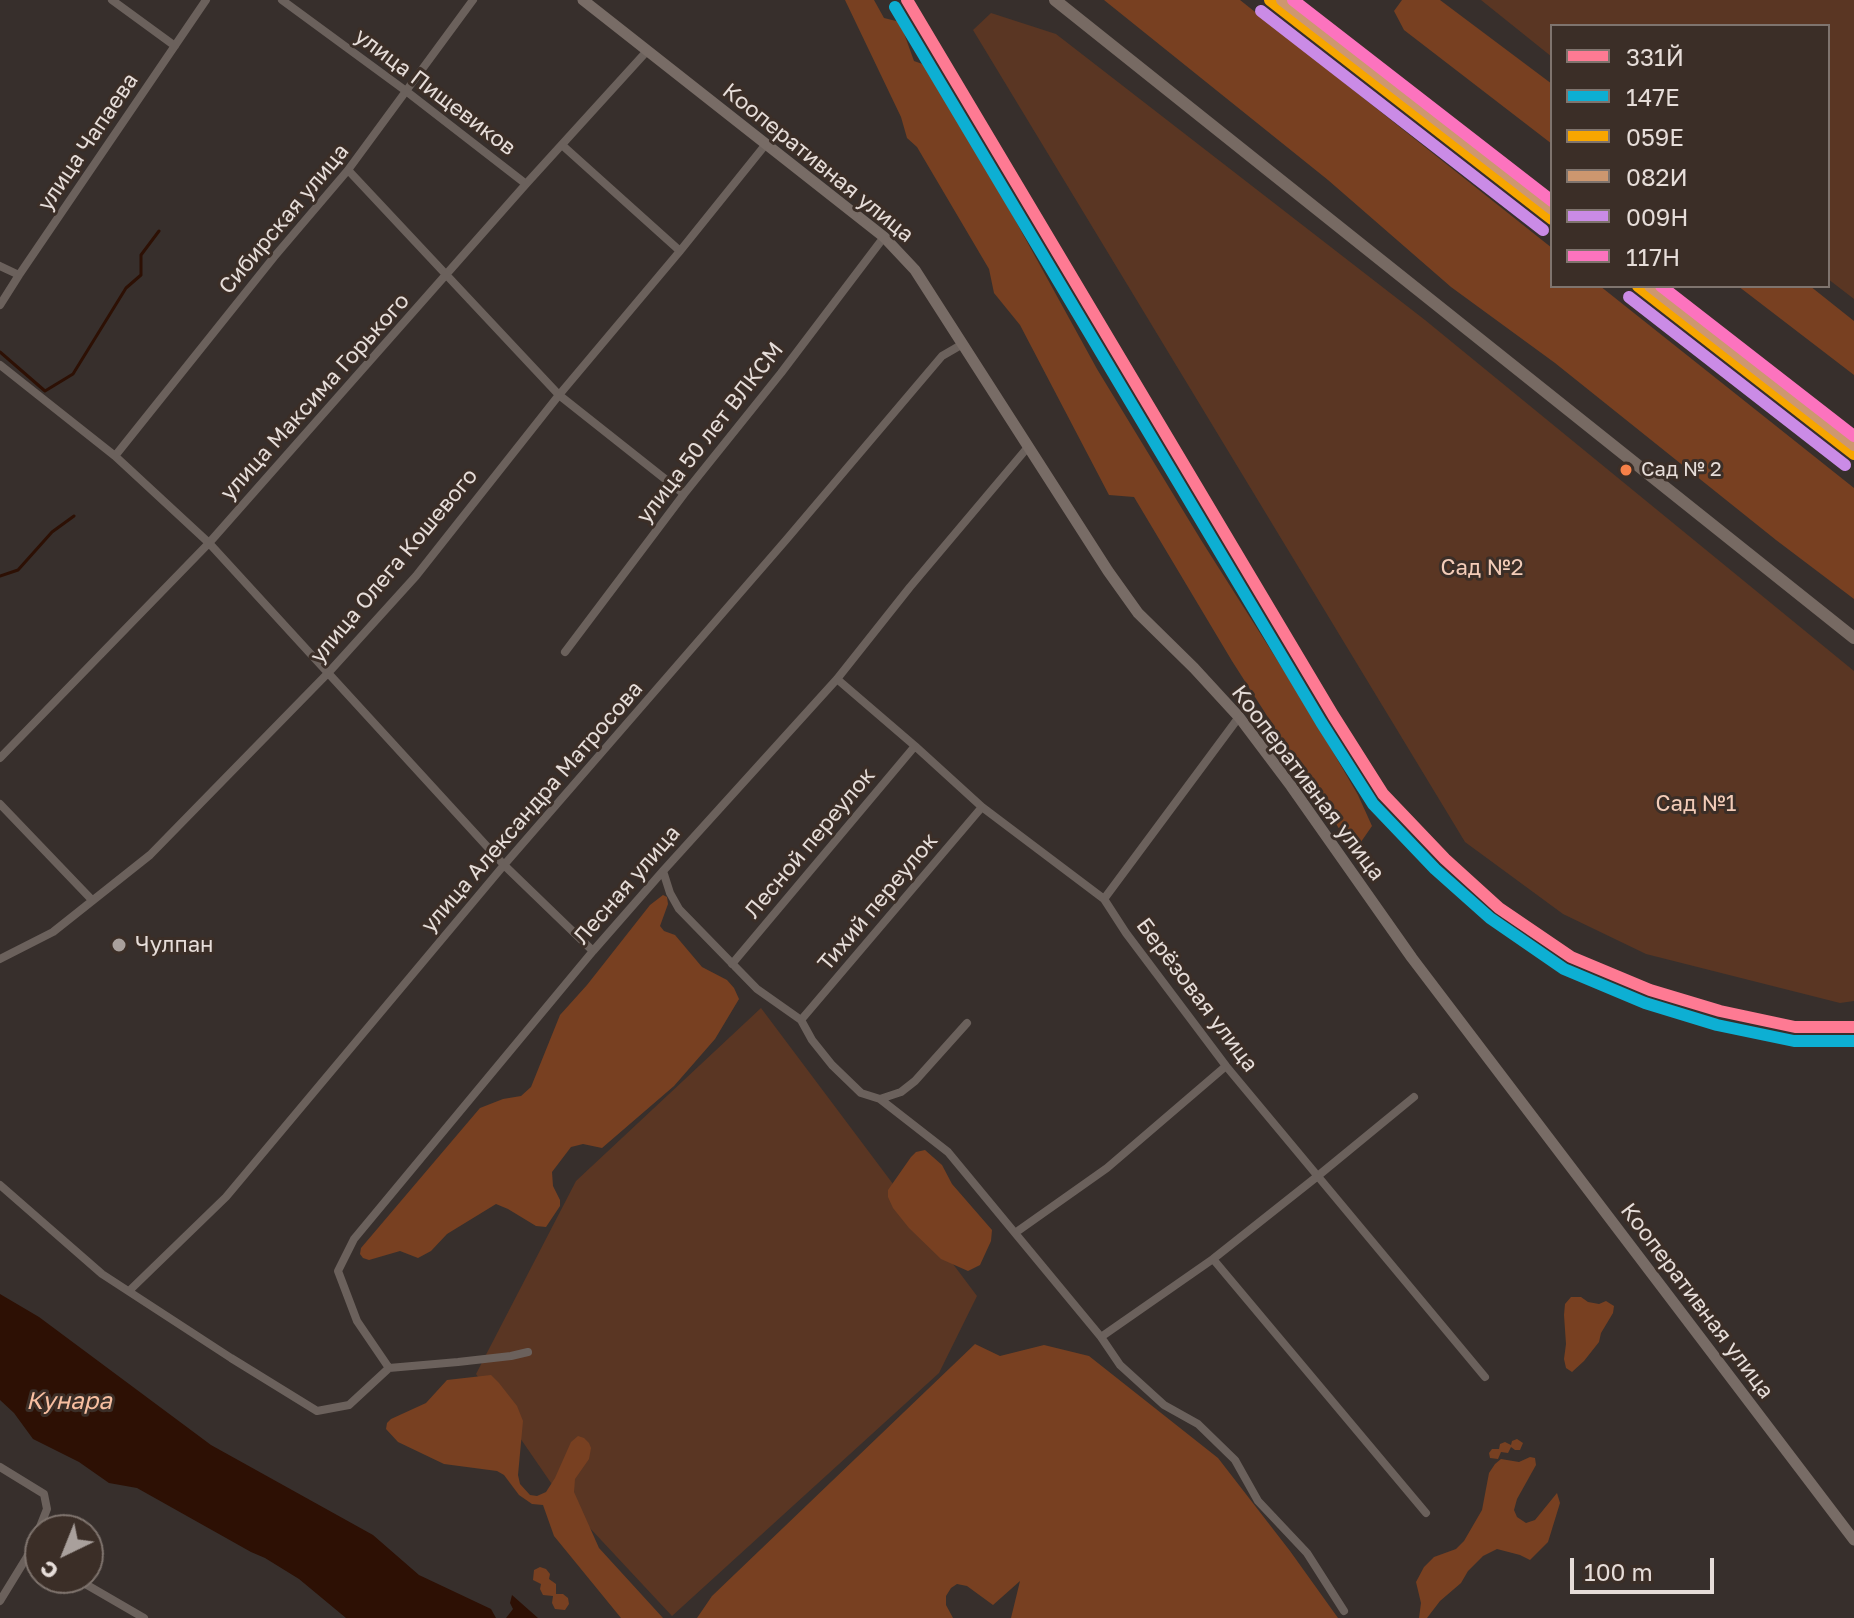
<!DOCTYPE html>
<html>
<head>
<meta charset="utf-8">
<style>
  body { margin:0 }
  #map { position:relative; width:1854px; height:1618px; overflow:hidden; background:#372f2c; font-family:"Golos Text",sans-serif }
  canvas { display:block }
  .legend { position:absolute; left:1550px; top:24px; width:280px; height:264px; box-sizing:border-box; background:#3b2e27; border:2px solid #7f746e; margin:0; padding:10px 14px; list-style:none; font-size:24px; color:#e6ddd9 }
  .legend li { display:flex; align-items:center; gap:16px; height:40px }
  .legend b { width:40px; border:2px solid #7f746e }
  .north { position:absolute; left:24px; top:1514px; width:80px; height:80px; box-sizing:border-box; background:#3b2e27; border:2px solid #7f746e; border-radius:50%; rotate:223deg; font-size:22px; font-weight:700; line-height:32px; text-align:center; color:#e6ddd9 }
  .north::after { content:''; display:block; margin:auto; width:28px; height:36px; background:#a9a09c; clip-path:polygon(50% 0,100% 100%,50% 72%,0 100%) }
  .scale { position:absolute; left:1570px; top:1558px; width:144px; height:36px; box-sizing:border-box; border:4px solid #e6ddd9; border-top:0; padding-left:10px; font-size:24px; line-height:28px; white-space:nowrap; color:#e6ddd9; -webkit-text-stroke:6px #3b2e27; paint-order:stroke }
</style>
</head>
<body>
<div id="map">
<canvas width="1854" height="1618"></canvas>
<ul class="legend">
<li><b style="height:10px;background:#fe7a93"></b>331Й</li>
<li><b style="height:10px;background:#0dafd3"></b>147Е</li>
<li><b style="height:10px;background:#f7a600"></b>059Е</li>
<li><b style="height:10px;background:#cd976f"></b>082И</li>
<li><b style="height:10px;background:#ca8be6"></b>009Н</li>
<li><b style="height:10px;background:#fc73be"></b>117Н</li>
</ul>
<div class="north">С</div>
<div class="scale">100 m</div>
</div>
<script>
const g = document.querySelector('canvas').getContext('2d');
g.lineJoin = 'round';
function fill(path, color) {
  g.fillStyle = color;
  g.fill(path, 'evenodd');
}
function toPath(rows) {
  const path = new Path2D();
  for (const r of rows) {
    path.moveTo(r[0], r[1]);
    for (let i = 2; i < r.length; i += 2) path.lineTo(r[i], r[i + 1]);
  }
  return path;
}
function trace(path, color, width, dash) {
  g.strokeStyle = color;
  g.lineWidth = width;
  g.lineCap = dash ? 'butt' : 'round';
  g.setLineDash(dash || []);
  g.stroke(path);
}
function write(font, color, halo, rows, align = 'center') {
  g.font = font + ' "Golos Text",sans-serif';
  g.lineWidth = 6;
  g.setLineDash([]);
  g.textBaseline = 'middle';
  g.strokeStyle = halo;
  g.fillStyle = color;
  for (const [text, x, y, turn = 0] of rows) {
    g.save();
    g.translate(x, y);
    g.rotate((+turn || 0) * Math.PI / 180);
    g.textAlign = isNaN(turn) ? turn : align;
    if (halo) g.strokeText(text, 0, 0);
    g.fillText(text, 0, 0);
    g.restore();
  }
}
const green = toPath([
  [1481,0,1854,0,1854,299,1828,279,1828,26,1552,26,1552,57],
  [991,13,1056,34,1425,320,1854,671,1854,1001,1840,1003,1646,954,1563,914,1465,842,973,30],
  [761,1008,977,1296,939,1373,672,1616,560,1496,476,1374,576,1181]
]);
const forest = toPath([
  [845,0,874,0,884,18,900,22,914,61,931,67,1097,369,1201,540,1305,704,1358,795,1372,826,1354,852,1232,661,1134,497,1109,495,1020,325,994,293,989,269,917,147,907,138,901,117],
  [1104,0,1240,0,1552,248,1552,286,1600,286,1854,488,1854,599,1776,540,1555,363,1451,287,1328,180],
  [1402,0,1440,0,1552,84,1552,144,1404,30,1394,11],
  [1738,286,1810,286,1854,321,1854,375],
  [663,895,667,897,668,904,660,926,664,931,675,935,702,967,727,980,734,988,739,999,715,1039,674,1086,602,1148,583,1144,571,1147,552,1172,553,1186,560,1200,560,1206,546,1227,536,1226,508,1209,496,1204,447,1234,431,1251,418,1258,400,1251,369,1260,363,1258,360,1254,361,1248,480,1108,503,1099,521,1096,531,1087,560,1015,587,985,650,905],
  [925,1150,942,1165,952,1184,992,1230,991,1241,980,1265,968,1271,941,1259,909,1228,893,1208,888,1197,888,1190,911,1157,916,1152],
  [1571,1297,1581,1297,1588,1302,1599,1304,1606,1301,1614,1306,1613,1313,1601,1333,1599,1342,1584,1361,1572,1372,1566,1368,1564,1359,1566,1344,1564,1315,1565,1304],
  [975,1344,1000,1356,1044,1345,1089,1356,1218,1458,1290,1551,1338,1618,1011,1618,1020,1581,993,1605,967,1586,957,1584,951,1588,946,1596,946,1605,953,1618,697,1618,712,1596],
  [491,1375,499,1383,517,1406,523,1421,518,1475,520,1484,530,1495,537,1496,546,1492,555,1478,571,1442,578,1436,584,1438,589,1443,591,1448,589,1459,575,1479,574,1492,599,1548,663,1618,621,1618,554,1536,543,1505,532,1504,519,1495,504,1475,497,1471,444,1464,398,1442,386,1429,387,1423,391,1419,426,1403,447,1380],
  [1517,1439,1523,1443,1520,1450,1515,1450,1511,1447,1508,1453,1501,1452,1498,1459,1490,1458,1489,1453,1492,1449,1499,1449,1500,1444,1505,1442,1511,1445,1512,1441],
  [1530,1457,1535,1458,1536,1465,1517,1499,1514,1510,1517,1517,1526,1523,1535,1520,1557,1493,1560,1503,1548,1542,1530,1560,1520,1555,1497,1549,1483,1556,1468,1571,1461,1583,1440,1601,1427,1618,1419,1618,1421,1603,1416,1582,1424,1567,1434,1557,1456,1549,1464,1541,1482,1510,1489,1473,1495,1464,1501,1459,1519,1462],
  [540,1567,546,1569,550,1574,549,1579,556,1584,556,1594,563,1594,568,1598,569,1604,565,1610,555,1609,552,1603,553,1596,543,1595,540,1589,541,1584,533,1580,534,1570]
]);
const water = toPath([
  [0,1294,39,1317,211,1445,373,1535,419,1575,491,1609,496,1618,346,1618,299,1579,265,1558,251,1552,137,1488,109,1483,79,1462,33,1439,14,1413,0,1400],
  [512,1595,538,1618,506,1618,513,1609,510,1603]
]);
const stream = toPath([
  [0,352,45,391,73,374,126,288,141,275,141,255,159,231],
  [0,576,18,570,52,532,74,516]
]);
const street = toPath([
  [112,0,175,46],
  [282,0,406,91,526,184],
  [562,145,680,251],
  [348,170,559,395,684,494],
  [0,266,19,275],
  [0,305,19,275,206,0],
  [0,365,115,456,209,543,504,865,593,951],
  [115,456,274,257,348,170,473,0],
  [565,652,684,494,781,373,884,237],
  [837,679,915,746,982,807,1104,899,1126,933,1226,1066,1485,1377],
  [0,758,209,543,526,184,647,51],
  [0,804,92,900],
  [663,871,670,893,679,909,757,989,801,1020,812,1040,832,1065,861,1093,880,1099,948,1152,1101,1337,1120,1365,1164,1405,1198,1424,1235,1460,1258,1501,1307,1553,1344,1611],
  [1104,899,1239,717],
  [0,959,53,932,150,855,329,672,416,576,559,395,680,251,766,144],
  [732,964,915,746],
  [801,1020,982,807],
  [880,1099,901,1092,915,1081,967,1023],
  [0,1185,102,1274,231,1358,317,1411,349,1405,389,1368,458,1362,511,1356,528,1352],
  [1015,1233,1107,1168,1226,1066],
  [1213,1259,1426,1513],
  [129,1291,226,1197,504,865,786,540,942,356,961,345],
  [1101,1337,1213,1259,1319,1175,1414,1097],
  [389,1368,357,1321,338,1271,354,1239,593,951,663,871,837,679,910,587,1028,447],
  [0,1467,44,1494,47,1509,30,1552,40,1558],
  [75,1578,144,1618],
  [0,1601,30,1552]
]);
const secondary = toPath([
  [583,0,884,237,915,270,1108,571,1138,613,1194,668,1239,717,1291,786,1412,958,1854,1540]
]);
const primary = toPath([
  [1055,0,1854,638]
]);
const rail1 = toPath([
  [907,0,1333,715,1383,794,1445,859,1499,908,1571,957,1650,990,1720,1011,1795,1027,1854,1027]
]);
const rail2 = toPath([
  [895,7,1321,722,1373,804,1435,869,1490,918,1564,969,1645,1003,1717,1025,1794,1041,1854,1041]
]);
const rail3 = toPath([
  [1270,0,1552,219],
  [1638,286,1854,454]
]);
const rail4 = toPath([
  [1282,0,1552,209],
  [1650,286,1854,445]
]);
const rail5 = toPath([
  [1261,11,1543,230],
  [1629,297,1845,465]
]);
const rail6 = toPath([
  [1293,0,1552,201],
  [1661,286,1854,436]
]);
const markers = [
  [1626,470,7,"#f78048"],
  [119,945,8,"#a9a09c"]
];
const busNames = [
  ["Сад № 2",1641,470]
];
const streetNames = [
  ["улица Пищевиков",435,92,37],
  ["улица Чапаева",88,142,-56],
  ["Кооперативная улица",818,163,39],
  ["Сибирская улица",284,219,-50],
  ["улица Максима Горького",315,397,-48],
  ["улица 50 лет ВЛКСМ",710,433,-52],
  ["улица Олега Кошевого",394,566,-50],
  ["Кооперативная улица",1308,783,53],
  ["улица Александра Матросова",532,807,-49],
  ["Лесной переулок",810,843,-50],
  ["Лесная улица",627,885,-49],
  ["Тихий переулок",878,902,-50],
  ["Берёзовая улица",1197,995,53],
  ["Кооперативная улица",1697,1301,53]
];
const parkNames = [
  ["Сад №2",1482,568],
  ["Сад №1",1696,804]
];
const poiNames = [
  ["Чулпан",135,945]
];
const waterNames = [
  ["Кунара",69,1401]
];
fill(green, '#5a3623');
fill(forest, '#784021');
fill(water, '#2d1004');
trace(stream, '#2d1004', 3);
trace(street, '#6b615c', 8);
trace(secondary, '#786c66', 11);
trace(primary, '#776a63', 12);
trace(rail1, '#fe7a93', 12);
trace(rail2, '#0dafd3', 12);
trace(rail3, '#f7a600', 12);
trace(rail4, '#cd976f', 12);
trace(rail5, '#ca8be6', 12);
trace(rail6, '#fc73be', 12);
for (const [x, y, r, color] of markers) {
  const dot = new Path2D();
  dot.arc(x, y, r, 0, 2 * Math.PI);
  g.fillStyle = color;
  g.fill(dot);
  trace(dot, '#3b2e27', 3);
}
write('20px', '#e6ddd9', '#3b2e27', busNames, 'left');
write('22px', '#e6ddd9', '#3b2e27', streetNames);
write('22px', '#f3ccb8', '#3b2e27', parkNames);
write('22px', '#e6ddd9', '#3b2e27', poiNames, 'left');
write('italic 24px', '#f8bfa1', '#3b2e27', waterNames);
</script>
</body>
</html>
